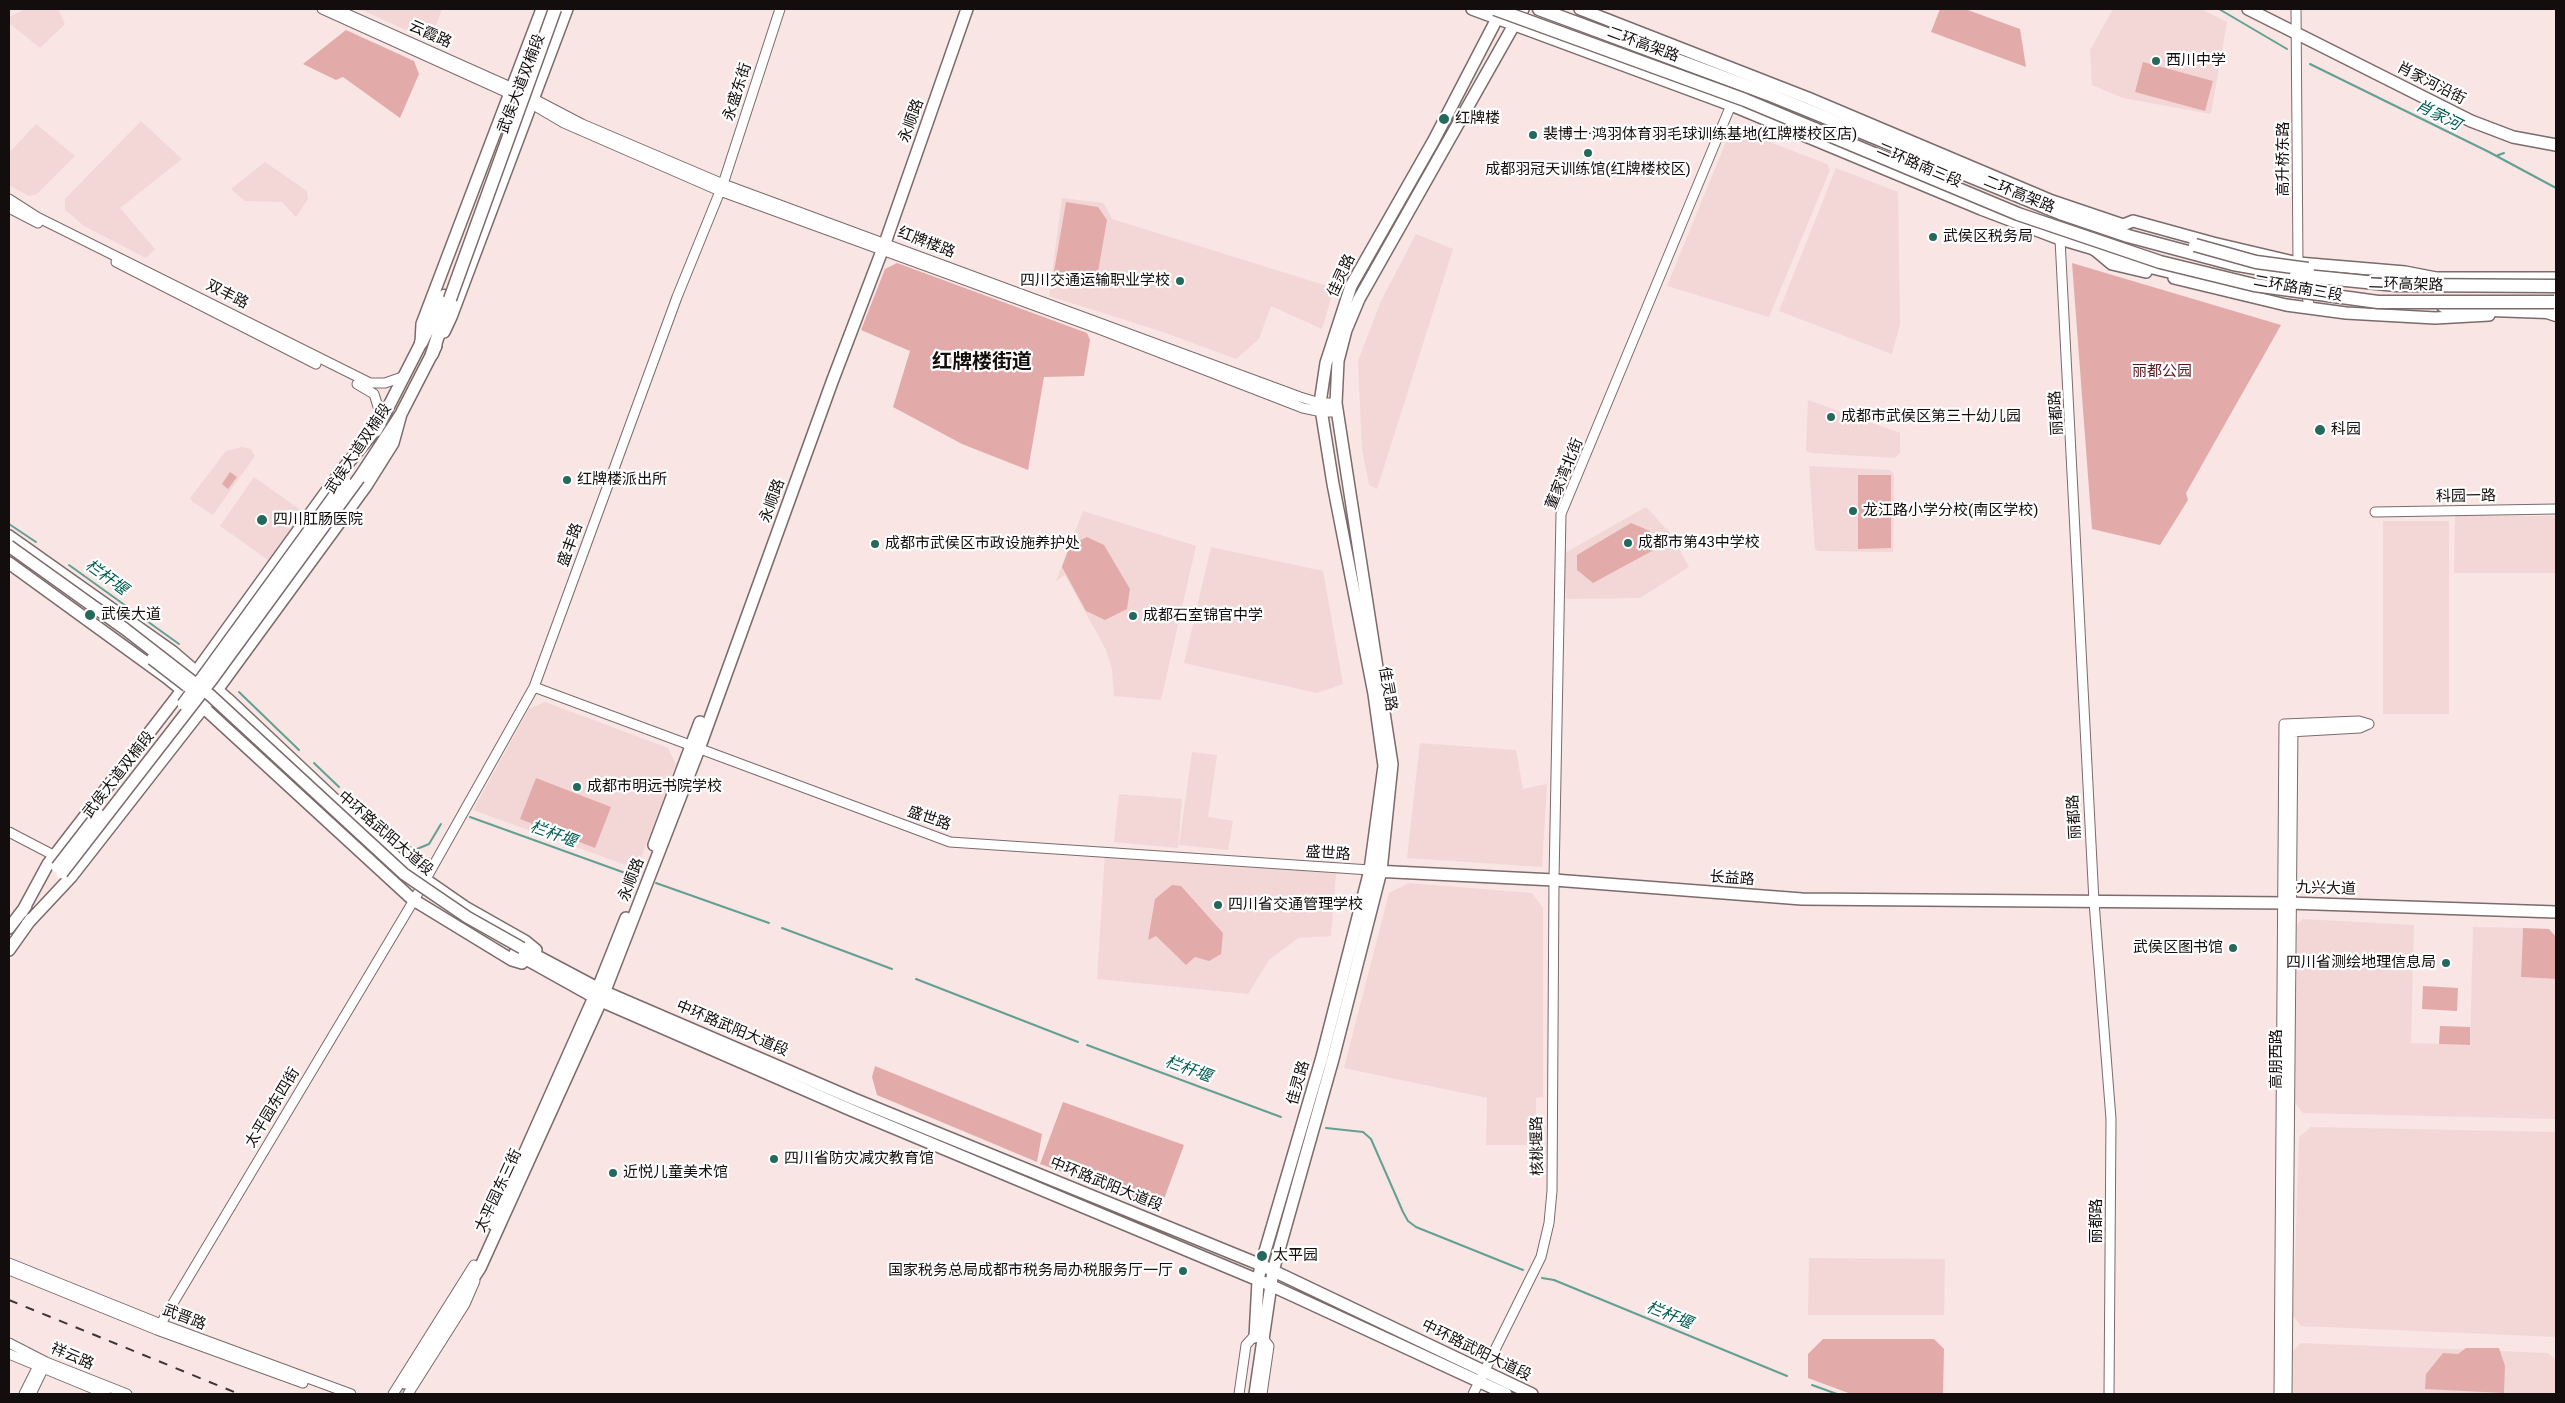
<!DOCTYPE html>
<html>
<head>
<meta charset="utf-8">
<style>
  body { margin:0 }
  #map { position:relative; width:2565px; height:1403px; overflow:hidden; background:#f8e5e4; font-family:Roboto,sans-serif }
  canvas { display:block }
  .frame { position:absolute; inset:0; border:10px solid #130d0d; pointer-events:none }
</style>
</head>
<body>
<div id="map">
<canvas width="2565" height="1403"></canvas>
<div class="frame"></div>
</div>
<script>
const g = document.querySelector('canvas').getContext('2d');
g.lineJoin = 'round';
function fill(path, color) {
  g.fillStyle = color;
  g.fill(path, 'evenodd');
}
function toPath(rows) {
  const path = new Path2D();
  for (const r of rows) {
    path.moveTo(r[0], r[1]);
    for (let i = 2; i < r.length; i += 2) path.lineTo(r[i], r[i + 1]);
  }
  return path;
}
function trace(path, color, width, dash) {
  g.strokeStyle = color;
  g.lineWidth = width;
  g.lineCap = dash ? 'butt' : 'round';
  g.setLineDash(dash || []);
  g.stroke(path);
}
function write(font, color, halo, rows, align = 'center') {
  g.font = font + ' Roboto,"Noto Sans SC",sans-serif';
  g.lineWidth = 4.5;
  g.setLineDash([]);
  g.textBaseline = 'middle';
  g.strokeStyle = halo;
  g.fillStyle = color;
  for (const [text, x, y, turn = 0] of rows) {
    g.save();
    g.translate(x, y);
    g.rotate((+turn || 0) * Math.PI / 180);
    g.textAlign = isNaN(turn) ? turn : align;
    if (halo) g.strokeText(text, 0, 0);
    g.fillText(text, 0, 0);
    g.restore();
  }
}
const built = toPath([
  [25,9,58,9,65,24,40,48,9,23,9,17],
  [360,9,442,9,433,33,421,37],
  [2113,9,2201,9,2227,22,2211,114,2123,98,2092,85,2090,50],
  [141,121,182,159,120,208,155,249,146,258,84,226,65,210,65,199],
  [36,124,75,156,37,194,29,196,9,185,9,153],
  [1735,129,1827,164,1830,170,1769,317,1667,286,1730,132],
  [265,162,307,191,308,199,296,217,282,202,245,201,231,189],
  [1836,168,1898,192,1900,324,1892,354,1779,311],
  [1062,198,1104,203,1112,219,1334,288,1322,329,1271,306,1259,339,1236,359,1163,332,1049,296],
  [1416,234,1453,249,1377,489,1369,485,1362,449,1358,361,1381,301],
  [1808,400,1900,433,1900,453,1895,458,1812,453,1806,451],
  [242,447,251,449,255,456,213,515,193,502,190,498,226,451],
  [1809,466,1890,470,1894,474,1893,552,1818,551,1815,549],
  [254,477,305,513,271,562,220,526],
  [1646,507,1670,533,1689,567,1640,598,1566,599,1563,554],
  [1083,511,1196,546,1161,700,1114,696,1112,669,1106,650,1065,575,1056,581],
  [2455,516,2554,516,2556,519,2556,573,2454,573],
  [2383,521,2449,521,2449,714,2383,714],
  [1211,547,1323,571,1343,684,1317,693,1184,663],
  [545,702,668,748,676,764,637,869,473,810,529,709],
  [1420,743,1516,750,1523,789,1547,784,1542,867,1407,858],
  [1192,752,1217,755,1208,817,1233,821,1228,850,1179,845],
  [1119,794,1182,799,1178,848,1114,842],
  [1105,853,1336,873,1331,936,1298,938,1269,960,1248,994,1097,979],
  [1409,883,1532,893,1543,908,1543,1097,1536,1098,1536,1145,1486,1145,1487,1098,1344,1068,1389,893],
  [2303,919,2414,925,2411,1043,2470,1045,2473,927,2523,928,2521,977,2556,979,2556,1119,2303,1113,2295,1103,2297,924],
  [2311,1127,2556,1132,2556,1337,2301,1326,2293,1316,2299,1137],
  [1809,1258,1945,1259,1944,1315,1808,1315],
  [2301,1343,2548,1353,2556,1360,2556,1394,2292,1394,2293,1351]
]);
const green = toPath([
  [1940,9,1965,9,2020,29,2026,67,1931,32],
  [346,30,414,61,419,74,400,118,343,77,336,80,303,64],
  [2143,62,2213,81,2205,111,2135,92],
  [1066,202,1098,207,1107,220,1098,272,1081,282,1053,277],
  [897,263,1087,333,1090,340,1084,376,1044,377,1028,470,962,444,893,407,910,351,861,330,885,269],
  [2072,263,2281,325,2186,493,2188,500,2160,545,2092,529],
  [230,472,237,477,228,489,222,484],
  [1858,475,1891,475,1891,548,1858,549],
  [1631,523,1650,531,1652,551,1593,583,1577,570,1577,555],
  [1087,537,1104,545,1130,589,1127,609,1105,620,1086,611,1062,567,1070,545],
  [536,778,611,807,595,848,520,819],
  [1172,885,1181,886,1223,933,1221,954,1209,961,1195,957,1186,965,1156,936,1148,940,1155,899],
  [2523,928,2549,929,2556,937,2556,979,2521,977],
  [2423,986,2458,988,2457,1011,2422,1009],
  [2440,1026,2470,1027,2470,1045,2439,1044],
  [875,1066,1042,1134,1037,1162,877,1095,872,1077],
  [1063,1102,1184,1145,1161,1207,1040,1164],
  [1823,1339,1934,1339,1944,1349,1943,1394,1851,1394,1808,1378,1808,1354],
  [2466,1348,2499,1348,2505,1366,2504,1393,2425,1389,2426,1374,2443,1353,2458,1354]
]);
const stream = toPath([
  [2219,9,2287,49],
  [2310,64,2489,152,2556,188],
  [2496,156,2504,153],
  [9,524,36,542],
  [69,565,179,644],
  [239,692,299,750],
  [314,763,339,787],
  [470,817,628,874],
  [381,828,404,846,417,849,429,844,441,824],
  [656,883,769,923],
  [782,928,892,969],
  [916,979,1078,1042],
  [1087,1045,1281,1117],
  [1326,1128,1363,1132,1371,1139,1403,1212,1408,1221,1416,1227,1523,1270],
  [1542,1278,1554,1280,1787,1376],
  [1812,1385,1837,1394]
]);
const majorTunnel = toPath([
  [398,1394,405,1383]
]);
const minor = toPath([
  [322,9,530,103,564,123,720,191,1099,329,1303,408,1322,412,1338,412],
  [336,9,513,88,582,124,723,184,1300,397,1320,403,1336,403],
  [2296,9,2298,263,2310,308],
  [9,199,37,217,370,383,385,383,405,376],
  [9,208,38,223],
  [2060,239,2094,902,2111,1119,2109,1394],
  [116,262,316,364],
  [357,384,374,394,382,419],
  [2375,512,2556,509],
  [534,687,950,842,1370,870],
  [2289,732,2360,728,2369,724],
  [9,832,55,856],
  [9,1263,161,1324,351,1394],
  [9,1270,157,1330,303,1383],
  [157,1330,414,900,534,687,677,297,723,184,780,9],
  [9,1343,46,1362,127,1394],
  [9,1354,106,1394],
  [24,1394,40,1362],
  [31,1394,46,1363],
  [393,1394,474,1265],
  [408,1394,465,1304,475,1281],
  [1239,1394,1246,1345,1255,1335],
  [1262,1394,1269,1346,1262,1337],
  [1473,1394,1541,1257,1549,1223,1552,1191,1554,880,1561,514,1731,105],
  [2279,1394,2284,724,2359,721,2369,724],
  [2287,1394,2293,724]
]);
const major = toPath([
  [1472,9,1731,105,1981,209,2060,239,2094,249,2112,264,2146,272],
  [1580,9,1808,98,2052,201,2123,225,2133,221,2213,243,2298,263,2405,272,2436,278,2556,278],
  [2248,9,2471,121,2513,137,2556,145],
  [2174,278,2286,305,2346,313,2435,318,2489,315],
  [444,332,451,317,567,9],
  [376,431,421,343,422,324,542,9],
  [359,478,401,414,436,346],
  [9,536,173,652,230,701,403,864,465,907,525,941,536,950],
  [9,563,166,677,203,707,412,899,512,960,522,963],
  [654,845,700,722],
  [1374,871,1554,880,1802,899,2288,903,2556,912],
  [22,912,48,864,196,672,339,474,380,424],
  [27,924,71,877,217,690,366,486,393,443,401,414],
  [9,928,26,906],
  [522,948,605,992,854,1099,1261,1265,1532,1394],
  [9,950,31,919],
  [515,953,601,1001,851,1110,1270,1285,1506,1394],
  [493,1224,598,988,626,918],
  [1255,1337,1258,1281,1261,1265,1322,1057,1370,870,1384,766,1374,694,1333,484,1320,403,1326,363,1351,286,1434,140,1502,9],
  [405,1383,480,1268,601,1001,699,749,832,382,885,243,967,9],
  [1255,1394,1273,1271,1333,1059,1381,871,1392,764,1336,403,1338,361,1346,330,1359,299,1523,9]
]);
const highway = toPath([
  [1539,9,1768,94,2060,213,2128,236,2233,264,2296,275],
  [2094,249,2138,264,2188,276],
  [2443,306,2464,309,2547,312,2556,315],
  [421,343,444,296],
  [432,354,450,299]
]);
const rail = toPath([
  [9,1300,239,1394]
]);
const majorBridge = toPath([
  [9,546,125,629,210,695,404,874,467,917,522,948],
  [152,659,187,686],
  [183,704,345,481],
  [57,867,98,814],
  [62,873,210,682,359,478]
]);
const highwayBridge = toPath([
  [1495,9,1745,100,2018,214,2160,262,2254,285,2378,302,2554,302],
  [2195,245,2256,262,2308,269],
  [2296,275,2396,285,2556,286],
  [450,299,555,9]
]);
const markers = [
  [2156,61,5,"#23695c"],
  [1444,119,6,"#23695c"],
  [1533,135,5,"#23695c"],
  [1588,153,5,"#23695c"],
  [1933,237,5,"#23695c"],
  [1180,281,5,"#23695c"],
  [1831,417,5,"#23695c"],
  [2320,430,6,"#23695c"],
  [567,480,5,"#23695c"],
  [1853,511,5,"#23695c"],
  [262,520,6,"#23695c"],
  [1628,543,5,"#23695c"],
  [875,544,5,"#23695c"],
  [90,615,6,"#23695c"],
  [1133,616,5,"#23695c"],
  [577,787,5,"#23695c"],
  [1218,905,5,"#23695c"],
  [2233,948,5,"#23695c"],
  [2446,963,5,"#23695c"],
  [774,1159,5,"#23695c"],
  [613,1173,5,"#23695c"],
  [1262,1256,6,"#23695c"],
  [1183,1271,5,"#23695c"]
];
const streetNames = [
  ["云霞路",430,35,24],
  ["二环高架路",1643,45,20],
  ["武侯大道双楠段",522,84,-69],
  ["肖家河沿街",2431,84,27],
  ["永盛东街",738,92,-72],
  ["永顺路",912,121,-70],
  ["高升桥东路",2284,159,-90],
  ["二环路南三段",1919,166,23],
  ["二环高架路",2019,195,22],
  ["红牌楼路",926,243,21],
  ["佳灵路",1342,276,-65],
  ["二环高架路",2406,285,2],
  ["二环路南三段",2298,289,10],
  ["双丰路",227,295,27],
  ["丽都路",2057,413,-93],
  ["武侯大道双楠段",359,449,-56],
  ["董家湾北街",1565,474,-68],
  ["科园一路",2466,497,-1],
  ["永顺路",773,501,-70],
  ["盛丰路",571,545,-70],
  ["佳灵路",1387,689,80],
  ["武侯大道双楠段",119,775,-52],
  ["丽都路",2075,817,-93],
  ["盛世路",929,819,19],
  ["中环路武阳大道段",385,834,41],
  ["盛世路",1328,854,4],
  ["长益路",1732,879,4],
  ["永顺路",632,880,-69],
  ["九兴大道",2326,889,2],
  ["中环路武阳大道段",732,1029,23],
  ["高朋西路",2277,1059,-90],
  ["佳灵路",1299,1083,-74],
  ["太平园东四街",273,1108,-59],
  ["核桃堰路",1538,1146,-91],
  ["中环路武阳大道段",1106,1185,22],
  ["太平园东三街",499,1191,-65],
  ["丽都路",2097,1221,-90],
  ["武晋路",184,1318,21],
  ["中环路武阳大道段",1476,1351,26],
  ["祥云路",72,1357,23]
];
const poiNames = [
  ["西川中学",2166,61],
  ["红牌楼",1455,119],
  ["裴博士·鸿羽体育羽毛球训练基地(红牌楼校区店)",1543,135],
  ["成都羽冠天训练馆(红牌楼校区)",1588,170,"center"],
  ["武侯区税务局",1943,237],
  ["四川交通运输职业学校",1170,281,"right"],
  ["成都市武侯区第三十幼儿园",1841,417],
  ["科园",2331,430],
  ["红牌楼派出所",577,480],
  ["龙江路小学分校(南区学校)",1863,511],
  ["四川肛肠医院",273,520],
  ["成都市第43中学校",1638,543],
  ["成都市武侯区市政设施养护处",885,544],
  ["武侯大道",101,615],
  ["成都石室锦官中学",1143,616],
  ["成都市明远书院学校",587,787],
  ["四川省交通管理学校",1228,905],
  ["武侯区图书馆",2223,948,"right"],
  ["四川省测绘地理信息局",2436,963,"right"],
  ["四川省防灾减灾教育馆",784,1159],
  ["近悦儿童美术馆",623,1173],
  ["太平园",1273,1256],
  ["国家税务总局成都市税务局办税服务厅一厅",1173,1271,"right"]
];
const parkNames = [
  ["丽都公园",2162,372]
];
const waterNames = [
  ["肖家河",2438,116,27],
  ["栏杆堰",106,578,36],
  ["栏杆堰",553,835,20],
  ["栏杆堰",1188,1070,20],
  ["栏杆堰",1669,1316,22]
];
const districtNames = [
  ["红牌楼街道",982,363]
];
fill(built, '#f3d7d6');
fill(green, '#e2abaa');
trace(stream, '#62a093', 2);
trace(majorTunnel, '#d6c5c4', 11, [11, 5.5]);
trace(minor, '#7c6b6b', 11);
trace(major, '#7c6b6b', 14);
trace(highway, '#7c6b6b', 15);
trace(minor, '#fff', 9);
trace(major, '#fff', 11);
trace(highway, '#fff', 12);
trace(rail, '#3d3535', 2, [9, 9]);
trace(majorBridge, '#7c6b6b', 14, []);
trace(highwayBridge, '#7c6b6b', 15, []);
trace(majorBridge, '#fff', 11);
trace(highwayBridge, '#fff', 12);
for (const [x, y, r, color] of markers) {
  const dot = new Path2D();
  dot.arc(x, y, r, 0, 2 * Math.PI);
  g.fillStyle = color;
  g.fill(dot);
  trace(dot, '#fff', 2);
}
write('15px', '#130d0d', '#fff', streetNames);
write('15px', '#130d0d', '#fff', poiNames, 'left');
write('15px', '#59161d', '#fff', parkNames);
write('italic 16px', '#005c50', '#fff', waterNames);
write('bold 20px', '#130d0d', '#fff', districtNames);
</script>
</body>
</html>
